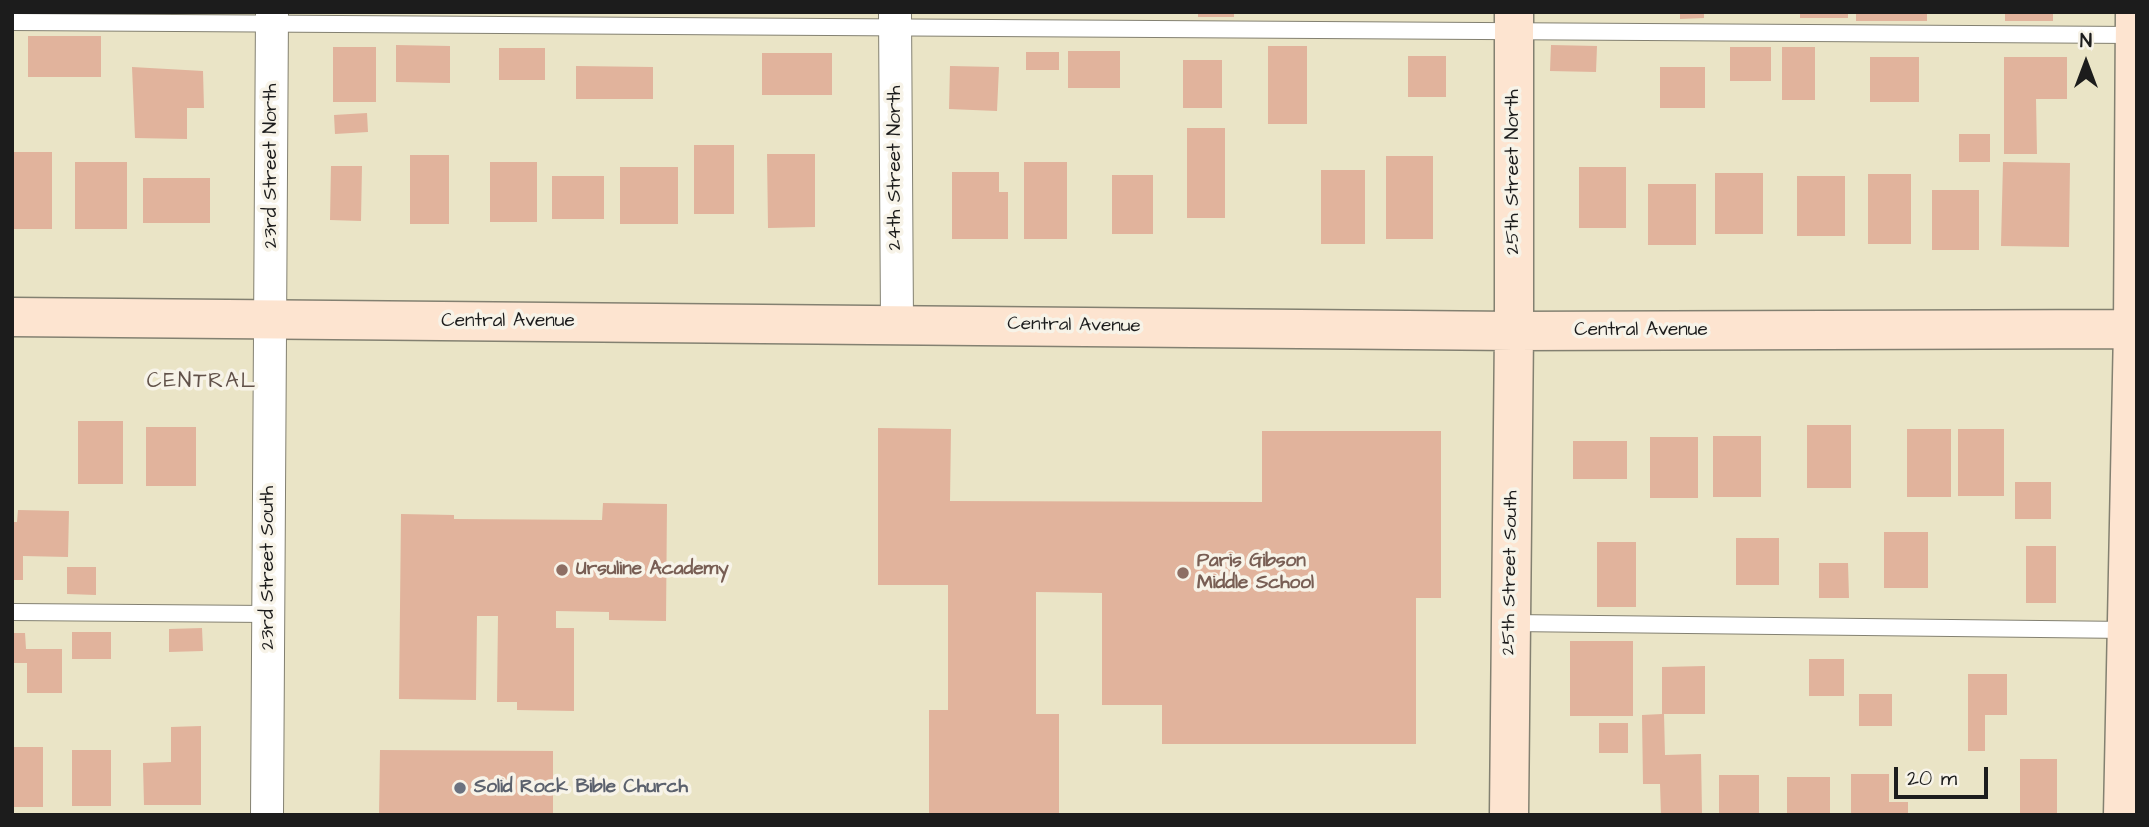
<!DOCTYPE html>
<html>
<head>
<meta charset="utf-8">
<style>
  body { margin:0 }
  #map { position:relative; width:2149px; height:827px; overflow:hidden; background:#eae4c6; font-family:"Architects Daughter",sans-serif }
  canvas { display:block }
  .frame { position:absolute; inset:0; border:14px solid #1c1c1c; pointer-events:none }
  .north { position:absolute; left:2051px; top:28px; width:70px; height:70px; -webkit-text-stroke:5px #f7f3e8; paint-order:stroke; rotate:0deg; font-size:19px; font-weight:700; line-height:28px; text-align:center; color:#1c1c1c }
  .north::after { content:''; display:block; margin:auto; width:24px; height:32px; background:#1c1c1c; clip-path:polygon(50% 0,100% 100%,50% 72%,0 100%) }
  .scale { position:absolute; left:1894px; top:767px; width:94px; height:32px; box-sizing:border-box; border:4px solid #1c1c1c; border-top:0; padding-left:9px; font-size:21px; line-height:24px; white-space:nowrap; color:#1c1c1c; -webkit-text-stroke:5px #f7f3e8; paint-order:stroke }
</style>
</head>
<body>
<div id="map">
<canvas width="2149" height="827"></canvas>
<div class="frame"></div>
<div class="north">N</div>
<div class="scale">20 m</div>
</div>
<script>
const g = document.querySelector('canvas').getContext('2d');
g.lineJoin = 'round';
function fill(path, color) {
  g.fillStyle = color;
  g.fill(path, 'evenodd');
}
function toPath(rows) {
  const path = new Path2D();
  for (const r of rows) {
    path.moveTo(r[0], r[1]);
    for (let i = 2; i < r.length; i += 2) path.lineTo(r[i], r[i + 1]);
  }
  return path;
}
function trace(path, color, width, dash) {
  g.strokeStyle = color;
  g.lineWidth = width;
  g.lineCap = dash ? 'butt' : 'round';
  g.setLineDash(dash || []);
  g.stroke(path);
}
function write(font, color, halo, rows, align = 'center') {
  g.font = font + ' "Architects Daughter",sans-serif';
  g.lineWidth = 7;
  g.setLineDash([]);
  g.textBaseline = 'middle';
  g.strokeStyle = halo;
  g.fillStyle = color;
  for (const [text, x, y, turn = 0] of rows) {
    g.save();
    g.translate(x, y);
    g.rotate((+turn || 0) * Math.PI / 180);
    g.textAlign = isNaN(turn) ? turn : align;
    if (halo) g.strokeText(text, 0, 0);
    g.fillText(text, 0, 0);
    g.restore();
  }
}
const building = toPath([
  [1198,12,1234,12,1234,17,1198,17],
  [1680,12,1704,12,1704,18,1680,19],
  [1800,12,1848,12,1848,18,1800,18],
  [1856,12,1927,12,1927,21,1856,21],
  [2005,12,2053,12,2053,21,2005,21],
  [28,36,101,36,101,77,28,77],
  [396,45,450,46,450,83,396,82],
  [1551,45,1597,46,1596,72,1550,71],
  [1268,46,1307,46,1307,124,1268,124],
  [333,47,376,47,376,102,333,102],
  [1730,47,1771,47,1771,81,1730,81],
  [1782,47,1815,47,1815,100,1782,100],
  [499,48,545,48,545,80,499,80],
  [1068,51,1120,51,1120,88,1068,88],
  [1026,52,1059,52,1059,70,1026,70],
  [762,53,832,53,832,95,762,95],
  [1408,56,1446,56,1446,97,1408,97],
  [1870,57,1919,57,1919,102,1870,102],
  [2004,57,2067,57,2067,99,2036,99,2037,154,2004,154],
  [1183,60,1222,60,1222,108,1183,108],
  [576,66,653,67,653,99,576,99],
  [950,66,999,67,997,111,949,109],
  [132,67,203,71,204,108,187,108,187,139,135,138],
  [1660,67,1705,67,1705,108,1660,108],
  [367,113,368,132,335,134,334,115],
  [1187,128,1225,128,1225,218,1187,218],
  [1959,134,1990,134,1990,162,1959,162],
  [694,145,734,145,734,214,694,214],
  [12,152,52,152,52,229,12,229],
  [767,154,815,154,815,227,768,228],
  [410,155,449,155,449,224,410,224],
  [1386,156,1433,156,1433,239,1386,239],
  [75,162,127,162,127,229,75,229],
  [490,162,537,162,537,222,490,222],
  [1024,162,1067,162,1067,239,1024,239],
  [2003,162,2070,163,2069,247,2001,246],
  [331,166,362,166,361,221,330,220],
  [620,167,678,167,678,224,620,224],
  [1579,167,1626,167,1626,228,1579,228],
  [1321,170,1365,170,1365,244,1321,244],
  [952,172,999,172,999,192,1008,192,1008,239,952,239],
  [1715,173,1763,173,1763,234,1715,234],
  [1868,174,1911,174,1911,244,1868,244],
  [1112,175,1153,175,1153,234,1112,234],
  [552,176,604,176,604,219,552,219],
  [1797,176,1845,176,1845,236,1797,236],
  [143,178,210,178,210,223,143,223],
  [1648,184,1696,184,1696,245,1648,245],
  [1932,190,1979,190,1979,250,1932,250],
  [78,421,123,421,123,484,78,484],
  [1807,425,1851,425,1851,488,1807,488],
  [146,427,196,427,196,486,146,486],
  [878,428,951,429,950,501,1262,502,1262,431,1441,431,1441,598,1416,598,1416,744,1162,744,1162,705,1102,705,1102,593,1036,592,1036,714,1059,714,1059,815,929,815,929,710,948,710,948,585,878,585],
  [1907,429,1951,429,1951,497,1907,497],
  [1958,429,2004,429,2004,496,1958,496],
  [1713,436,1761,436,1761,497,1713,497],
  [1650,437,1698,437,1698,498,1650,498],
  [1573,441,1627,441,1627,479,1573,479],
  [2015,482,2051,482,2051,519,2015,519],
  [603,503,667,504,666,621,609,620,609,612,556,611,556,628,574,628,574,711,517,710,517,702,497,702,498,616,477,616,476,700,399,699,401,514,454,515,454,519,602,520],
  [18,510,69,511,68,557,23,556,23,580,12,580,12,522,17,522],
  [1884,532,1928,532,1928,588,1884,588],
  [1736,538,1779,538,1779,585,1736,585],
  [1597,542,1636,542,1636,607,1597,607],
  [2026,546,2056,546,2056,603,2026,603],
  [1819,563,1848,563,1849,598,1819,598],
  [67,567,96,567,96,595,67,594],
  [202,628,203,651,169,652,169,629],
  [72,632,111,632,111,659,72,659],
  [12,633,25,633,26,649,62,649,62,693,27,693,27,663,12,663],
  [1570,641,1633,641,1633,716,1570,716],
  [1809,659,1844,659,1844,696,1809,696],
  [1705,666,1705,714,1664,714,1665,755,1701,754,1702,815,1661,815,1660,784,1643,784,1642,715,1662,714,1662,667],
  [1968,674,2007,674,2007,715,1985,715,1985,751,1968,751],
  [1859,694,1892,694,1892,726,1859,726],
  [1599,723,1628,723,1628,753,1599,753],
  [201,726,201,805,144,805,143,763,171,762,171,727],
  [12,747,43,747,43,807,12,807],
  [72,750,111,750,111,806,72,806],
  [380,750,553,751,553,815,379,815],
  [2020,759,2057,759,2057,815,2020,815],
  [1851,774,1889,774,1889,802,1908,802,1908,815,1851,815],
  [1719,775,1759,775,1759,815,1719,815],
  [1787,777,1830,777,1830,815,1787,815]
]);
const lane = toPath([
  [12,22,2134,35],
  [12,612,269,614],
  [1511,623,2128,630]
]);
const street = toPath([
  [895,12,897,324],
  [267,815,272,12]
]);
const secondary = toPath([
  [12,317,1514,331,2137,329],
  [1509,815,1514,331,1514,12],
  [2123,815,2133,329,2135,12]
]);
const markers = [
  [562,570,7,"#8d6e63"],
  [1183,573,7,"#8d6e63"],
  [460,788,7,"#6b7280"]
];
const streetNames = [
  ["23rd Street North",272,166,-90],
  ["24th Street North",896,168,-90],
  ["25th Street North",1514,172,-90],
  ["Central Avenue",508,322],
  ["Central Avenue",1074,326,1],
  ["Central Avenue",1641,331],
  ["23rd Street South",269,568,-90],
  ["25th Street South",1511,573,-89]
];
const educationNames = [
  ["Paris Gibson",1197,562],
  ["Middle School",1197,584],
  ["Ursuline Academy",576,570]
];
const worshipNames = [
  ["Solid Rock Bible Church",474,788]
];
const neighbourhoodNames = [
  ["CENTRAL",202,383]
];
fill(building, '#e1b39c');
trace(lane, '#838071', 18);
trace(street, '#838071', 34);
trace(secondary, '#838071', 41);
trace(lane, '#fff', 16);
trace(street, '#fff', 32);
trace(secondary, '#fde4d0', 38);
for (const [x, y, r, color] of markers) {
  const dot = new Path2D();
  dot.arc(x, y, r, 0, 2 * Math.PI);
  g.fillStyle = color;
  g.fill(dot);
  trace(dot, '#f7f3e8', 2.5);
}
write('19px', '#1c1c1c', '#f7f3e8', streetNames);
write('bold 19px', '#785e54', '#f7f3e8', educationNames, 'left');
write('bold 19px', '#5b616d', '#f7f3e8', worshipNames, 'left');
g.letterSpacing = '2px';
write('21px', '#615149', '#f7f3e8', neighbourhoodNames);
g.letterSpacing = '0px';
</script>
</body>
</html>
